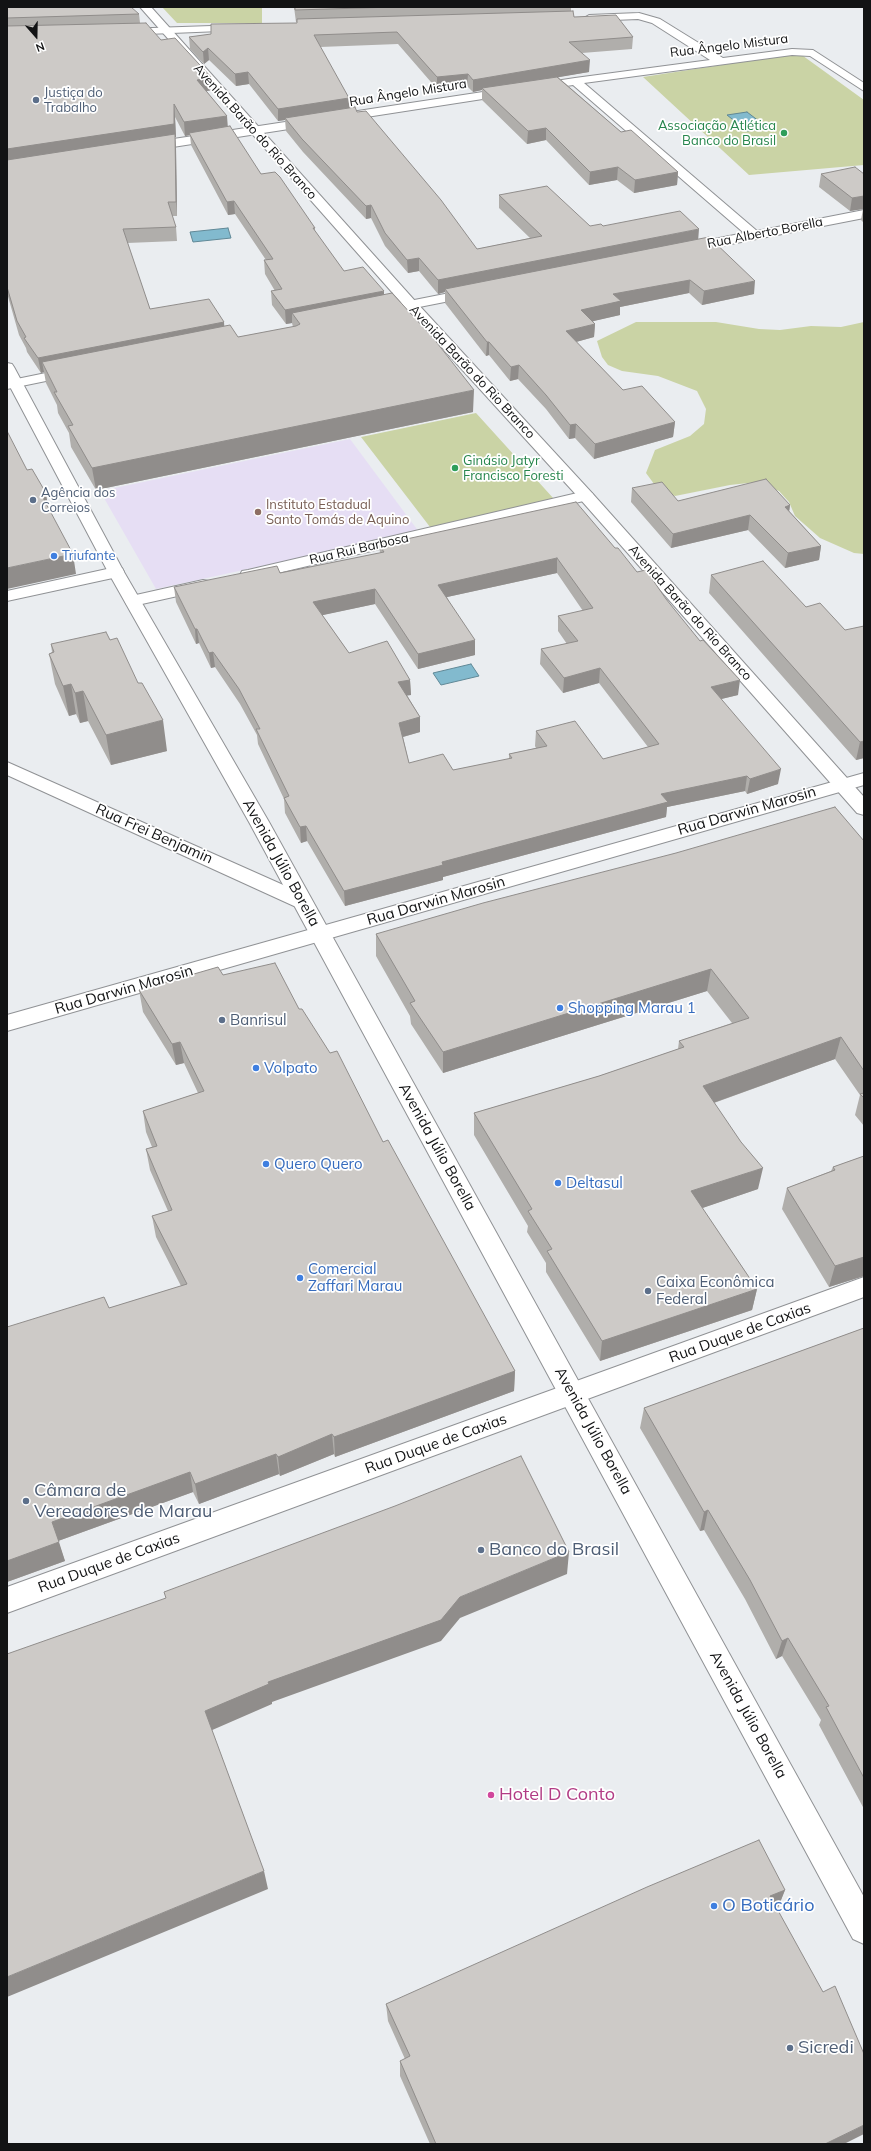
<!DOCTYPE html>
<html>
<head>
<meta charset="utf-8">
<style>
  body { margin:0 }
  #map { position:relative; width:871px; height:2151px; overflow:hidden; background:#eaedf0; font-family:Mulish,sans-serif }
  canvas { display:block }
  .frame { position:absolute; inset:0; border:8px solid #121314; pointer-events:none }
  .north { position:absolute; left:16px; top:16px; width:40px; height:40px; -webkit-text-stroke:3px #fff; paint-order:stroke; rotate:160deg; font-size:11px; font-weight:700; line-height:16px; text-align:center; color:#121314 }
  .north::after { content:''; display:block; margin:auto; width:14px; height:18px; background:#121314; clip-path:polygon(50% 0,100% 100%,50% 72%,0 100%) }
</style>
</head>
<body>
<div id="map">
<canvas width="871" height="2151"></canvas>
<div class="frame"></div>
<div class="north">N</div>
</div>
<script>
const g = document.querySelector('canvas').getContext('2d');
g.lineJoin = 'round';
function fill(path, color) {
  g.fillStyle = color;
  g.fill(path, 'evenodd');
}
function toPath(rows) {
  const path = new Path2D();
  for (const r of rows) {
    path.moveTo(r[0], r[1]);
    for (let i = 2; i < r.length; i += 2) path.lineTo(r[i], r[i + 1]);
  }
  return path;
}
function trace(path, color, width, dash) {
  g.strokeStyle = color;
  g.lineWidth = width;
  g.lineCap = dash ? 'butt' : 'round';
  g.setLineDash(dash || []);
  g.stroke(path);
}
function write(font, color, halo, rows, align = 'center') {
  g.font = font + ' Mulish,sans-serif';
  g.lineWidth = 3.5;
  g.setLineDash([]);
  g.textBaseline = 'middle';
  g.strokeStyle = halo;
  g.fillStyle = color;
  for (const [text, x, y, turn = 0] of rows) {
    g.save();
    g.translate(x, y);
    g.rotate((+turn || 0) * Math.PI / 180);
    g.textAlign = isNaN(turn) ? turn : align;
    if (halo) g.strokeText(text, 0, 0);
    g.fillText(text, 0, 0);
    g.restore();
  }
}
const education = toPath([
  [350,439,419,532,156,589,100,491]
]);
const green = toPath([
  [162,7,262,7,262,23,177,23],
  [799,53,864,100,864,165,749,175,643,77],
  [636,322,716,322,759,329,780,330,811,326,841,327,864,322,864,554,854,553,820,538,795,516,789,502,779,491,757,482,730,485,675,496,657,488,646,473,655,450,690,436,704,424,706,409,697,391,658,376,622,371,608,365,602,357,597,341],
  [476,413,554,499,430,527,361,437]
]);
const water = toPath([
  [747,112,768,128,747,131,727,115,747,112],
  [228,228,231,238,193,242,190,232,228,228],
  [471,664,479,676,441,685,433,673,471,664]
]);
const street = toPath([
  [639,13,660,19,723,58,792,49,813,50,864,83,864,91,810,56,792,55,584,83,757,231,864,210,864,218,685,253,680,252,678,249,680,246,744,233,573,85,147,151,141,147,147,143,575,78,710,60,652,23,638,19,589,21,584,18,589,15,639,13],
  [241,25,245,26,246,28,245,30,123,35,118,32,123,29,241,25],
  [475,288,482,292,480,295,389,313,382,309,389,305,475,288],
  [75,367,80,368,82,371,80,374,7,389,7,381,75,367],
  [586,491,592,493,594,496,592,499,248,580,242,579,240,575,242,571,248,570,586,491],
  [116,567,122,568,124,572,122,576,7,601,7,591,116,567],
  [203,580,209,581,211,585,209,589,133,606,127,605,125,601,127,597,203,580],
  [7,762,308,896,311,901,308,906,301,908,294,906,7,775,7,762],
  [864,773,864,785,7,1031,7,1015,864,773],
  [864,1277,864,1297,7,1613,7,1587,864,1277]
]);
const secondary = toPath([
  [140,7,151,7,416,302,592,493,864,797,864,815,857,813,580,499,406,308,140,7],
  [7,363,12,364,14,367,124,572,269,822,864,1897,864,1944,853,1939,249,822,108,572,7,381,7,363]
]);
const wall = toPath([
  [7,7,139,14,140,23,161,40,212,90,206,91,227,116,227,127,261,174,315,228,315,232,344,271,384,295,473,412,96,490,71,447,69,433,58,413,57,405,46,383,44,372,41,373,27,352,26,348,19,335,7,293],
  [175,117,185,136,190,135,191,145,228,215,235,214,266,260,264,260,265,274,275,291,271,291,272,305,286,324,292,323,293,327,238,337,224,326,224,322,150,309,127,243,177,241,176,227,172,216,177,216,176,148,175,137,176,137],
  [294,7,571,7,571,11,574,17,633,37,632,49,582,53,589,72,558,77,621,132,678,172,677,185,634,193,617,180,589,185,546,140,527,144,482,100,482,90,473,92,467,86,437,89,398,44,320,47,350,108,357,112,477,249,530,238,499,208,499,195,590,226,603,226,698,240,754,294,702,305,689,293,620,307,620,315,593,321,595,324,594,337,576,342,623,390,675,422,673,437,594,459,575,438,569,439,546,409,518,379,510,381,489,355,486,356,445,303,445,292,438,294,419,271,408,273,385,246,371,218,366,219,303,152,286,131,285,120,278,121,249,84,236,86,209,60,204,64,190,49,189,37,297,23,297,22,296,22],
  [821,174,864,174,864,223,861,220,863,209,850,211,819,187],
  [632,488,678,501,790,505,789,511,821,546,819,560,785,568,748,530,671,548,631,502],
  [379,545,615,548,637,572,666,599,738,695,721,699,778,784,747,794,745,791,667,807,666,817,443,877,443,880,345,906,307,841,301,843,285,813,284,799,258,744,257,735,240,704,215,667,211,668,199,643,196,644,176,602,174,587,280,573,380,553],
  [557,573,583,611,558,616,558,631,567,644,541,649,540,664,563,693,599,683,648,747,603,759,536,731,535,746,536,748,509,754,509,759,453,770,409,763,403,737,420,732,420,717,407,695,411,695,410,680,349,653,322,615,375,604,418,669,475,655,447,597],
  [711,575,806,607,845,630,864,758,856,760,709,593],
  [51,644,167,751,111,765,88,721,80,723,76,714,69,716,55,684,49,654,52,652],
  [864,841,864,1126,855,1115,860,1095,835,1059,714,1103,758,1189,702,1208,757,1289,752,1310,600,1361,546,1272,546,1263,527,1232,528,1226,474,1135,474,1113,599,1076,678,1049,679,1041,732,1023,707,991,443,1073,411,1024,410,1016,376,956,376,934],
  [223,975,299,1009,383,1142,515,1371,514,1391,335,1457,334,1454,280,1476,279,1474,199,1504,193,1492,58,1541,65,1561,7,1582,7,1327,109,1308,181,1286,156,1237,152,1216,168,1211,150,1170,146,1149,152,1147,146,1132,143,1111,198,1093,184,1063,176,1065,143,1012,139,990],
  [864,1156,864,1276,829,1287,782,1209,787,1188,831,1171,833,1167],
  [864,1328,864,1809,819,1725,821,1720,782,1656,776,1659,745,1599,704,1530,700,1531,640,1428,644,1408],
  [785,1890,777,1909,844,2144,430,2144,400,2076,400,2061,405,2059,388,2021,386,2004]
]);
const shadedWall = toPath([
  [208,48,209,60,204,64,203,52],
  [590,60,589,72,484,90,482,88,482,90,473,92,473,80],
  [248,72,249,84,236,86,235,74],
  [468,74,467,86,437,89,437,77],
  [211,77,212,90,198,93,197,80],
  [349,98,350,111,285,118,285,120,278,121,278,109],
  [174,104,175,117,176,137,175,137,176,148,177,216,176,202,7,162,7,149],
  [227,116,228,129,189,133,190,135,185,136,184,122],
  [546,128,546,140,527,144,528,131],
  [618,167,617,180,589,185,590,172],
  [678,172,677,185,634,193,635,180],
  [864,196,864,208,863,207,863,209,850,211,852,198],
  [234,201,235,214,228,215,227,202],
  [371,205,371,218,366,219,366,206],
  [699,229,698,242,445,289,445,292,438,294,438,280],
  [419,258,419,271,408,273,407,260],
  [690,280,689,293,620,307,620,315,581,324,581,310,613,294],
  [755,281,754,294,702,305,704,291],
  [384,291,384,304,292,313,292,323,286,324,285,310],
  [224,322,225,336,42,362,44,372,41,373,38,358],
  [595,324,594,337,565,345,566,331],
  [487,342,489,342,489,355,486,356],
  [519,365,518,379,510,381,511,367],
  [474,390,473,412,96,490,92,468],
  [675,422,673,437,594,459,595,444],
  [576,424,575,438,569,439,570,425],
  [46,493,49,513,41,494],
  [790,505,788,520,785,507],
  [750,515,748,530,671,548,673,534],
  [821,546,819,560,785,568,788,553],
  [73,554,76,574,7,589,7,568],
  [557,558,557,573,438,599,438,585],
  [375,589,375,604,314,617,313,602],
  [195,629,197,629,199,643,196,644],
  [475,640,475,655,418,669,418,654],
  [213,652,215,667,211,668,209,653],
  [600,668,599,683,563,693,564,678],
  [410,680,411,695,399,697,398,682],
  [740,680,738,695,709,702,711,687],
  [71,684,76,714,69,716,63,686],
  [83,691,88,721,80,723,75,693],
  [420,717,420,732,399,738,399,723],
  [163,720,167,751,111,765,106,735],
  [864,741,864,758,856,760,860,742],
  [781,769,778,784,747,794,750,779],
  [747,776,745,791,667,807,666,817,443,877,443,880,345,906,344,891,442,862,661,794],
  [306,826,307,841,301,843,300,827],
  [711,969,707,991,443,1073,443,1052],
  [841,1037,835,1059,699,1108,703,1086],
  [180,1042,184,1063,176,1065,172,1044],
  [763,1168,758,1189,688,1213,691,1191],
  [864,1257,864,1276,829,1287,835,1266],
  [757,1289,752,1310,600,1361,602,1341],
  [515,1371,514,1391,335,1457,334,1437],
  [332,1434,334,1454,280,1476,278,1457],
  [276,1454,279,1474,199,1504,195,1484],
  [190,1472,193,1492,58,1541,52,1522],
  [708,1510,704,1530,700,1531,704,1512],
  [59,1542,65,1561,7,1582,7,1561],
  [569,1552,567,1574,460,1618,441,1641,272,1702,272,1704,210,1731,205,1711,268,1682,460,1597],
  [788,1638,782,1656,776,1659,782,1641],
  [264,1871,268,1889,7,1997,7,1977],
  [785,1890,778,1908,763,1914,770,1896],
  [864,2125,864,2134,844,2144,825,2144]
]);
const building = toPath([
  [7,7,131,7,139,14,7,18,7,7],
  [295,7,394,7,295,10,295,7],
  [573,11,574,17,616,15,633,37,569,42,590,60,473,80,468,74,437,77,397,32,314,35,349,98,278,109,248,72,235,74,208,48,203,52,189,37,211,34,211,24,297,23,297,19,573,11],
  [146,23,161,40,175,38,211,77,197,80,227,116,184,122,174,104,174,124,7,149,7,26,146,23],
  [557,77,621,132,631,130,678,172,635,180,618,167,590,172,546,128,528,131,482,88,557,77],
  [355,107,357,112,366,111,441,200,477,249,542,236,499,195,547,186,590,226,601,224,603,226,680,211,699,229,438,280,419,258,407,260,385,233,371,205,366,206,302,139,285,118,355,107],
  [230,126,261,174,275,172,280,177,315,228,313,228,344,271,363,267,384,291,285,310,271,291,282,289,264,260,273,259,234,201,227,202,189,133,230,126],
  [175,134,176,202,168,202,176,227,123,229,150,309,209,299,224,322,38,358,24,338,26,337,17,321,7,287,7,160,175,134],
  [855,167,864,174,864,196,852,198,821,174,855,167],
  [709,237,755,281,704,291,690,280,613,294,621,301,581,310,595,324,566,331,623,390,642,386,675,422,595,444,576,424,570,425,546,395,519,365,511,367,489,342,487,342,445,289,709,237],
  [392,293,434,339,474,390,92,468,68,426,73,425,54,392,57,392,42,362,230,325,238,337,296,326,300,324,292,313,392,293],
  [7,431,27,470,32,469,46,493,41,494,73,554,7,568,7,431],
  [766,479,790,505,785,507,821,546,788,553,750,515,673,534,632,488,662,482,678,501,766,479],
  [576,502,615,548,618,548,637,572,646,570,666,599,700,641,703,640,740,680,711,687,781,769,750,779,747,776,661,794,668,802,442,862,443,865,344,891,306,826,300,827,284,798,289,796,256,729,260,729,239,689,213,652,209,653,197,629,195,629,174,587,277,566,280,573,384,552,379,545,576,502],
  [557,558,593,608,558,616,578,641,541,649,564,678,600,668,659,744,603,759,575,721,536,731,547,746,509,754,512,758,453,770,443,754,409,763,399,723,420,717,398,682,410,680,387,641,349,653,313,602,375,589,418,654,475,640,438,585,557,558],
  [763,561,806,607,820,603,845,630,864,626,864,741,860,742,711,575,763,561],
  [106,632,110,640,117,638,138,683,142,683,163,720,106,735,83,691,75,693,71,684,63,686,49,654,54,652,51,644,106,632],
  [835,807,864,841,864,1071,841,1037,703,1086,741,1142,763,1168,691,1191,757,1289,602,1341,547,1251,552,1249,528,1211,532,1209,474,1113,599,1076,684,1047,679,1041,749,1018,711,969,443,1052,410,1003,415,1001,376,934,483,903,676,853,835,807],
  [275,963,299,1009,302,1009,330,1053,337,1051,383,1142,388,1140,515,1371,334,1437,332,1434,278,1457,276,1454,195,1484,190,1472,52,1522,59,1542,7,1561,7,1327,104,1297,109,1308,187,1284,152,1216,172,1210,146,1149,157,1146,143,1111,204,1091,180,1042,172,1044,139,990,218,967,223,975,275,963],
  [864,1093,864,1098,860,1094,864,1093],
  [864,1156,864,1257,835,1266,787,1188,835,1170,833,1167,864,1156],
  [864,1328,864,1778,826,1707,829,1706,788,1638,782,1641,750,1580,708,1510,704,1512,644,1408,864,1328],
  [521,1456,569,1552,460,1597,441,1620,268,1682,269,1684,205,1711,264,1871,7,1977,7,1654,166,1598,164,1592,395,1506,521,1456],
  [759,1840,785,1890,770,1896,823,1992,835,1986,864,2054,864,2125,825,2144,436,2144,400,2061,410,2056,386,2004,647,1887,759,1840]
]);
const markers = [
  [36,100,4,"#5c6f8a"],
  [784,133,4,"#2e9e5b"],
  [455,468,4,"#2e9e5b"],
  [33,500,4,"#5c6f8a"],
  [258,512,4,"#8d6e63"],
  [54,556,4,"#3f7fe0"],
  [560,1008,4,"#3f7fe0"],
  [222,1020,4,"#5c6f8a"],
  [256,1068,4,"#3f7fe0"],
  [266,1164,4,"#3f7fe0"],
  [558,1183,4,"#3f7fe0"],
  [300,1278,4,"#3f7fe0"],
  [648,1291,4,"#5c6f8a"],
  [26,1501,4,"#5c6f8a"],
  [481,1550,4,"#5c6f8a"],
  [491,1795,4,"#d1479c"],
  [714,1906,4,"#3f7fe0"],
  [790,2048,4,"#5c6f8a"]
];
const farStreetnames = [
  ["Rua Ângelo Mistura",729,46,-7],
  ["Rua Ângelo Mistura",408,93,-9],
  ["Avenida Barão do Rio Branco",255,132,48],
  ["Rua Alberto Borella",765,233,-11],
  ["Avenida Barão do Rio Branco",472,372,47],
  ["Rua Rui Barbosa",359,549,-13],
  ["Avenida Barão do Rio Branco",690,613,48]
];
const farServicenames = [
  ["Justiça do",44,93],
  ["Trabalho",44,108],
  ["Agência dos",41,493],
  ["Correios",41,508]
];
const farLeisurenames = [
  ["Associação Atlética",776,126],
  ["Banco do Brasil",776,141],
  ["Ginásio Jatyr",463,461,"left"],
  ["Francisco Foresti",463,476,"left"]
];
const farEducationnames = [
  ["Instituto Estadual",266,505],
  ["Santo Tomás de Aquino",266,520]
];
const farShopnames = [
  ["Triufante",62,556]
];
const streetNames = [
  ["Rua Darwin Marosin",747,811,-16],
  ["Rua Frei Benjamin",154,834,24],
  ["Avenida Júlio Borella",281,863,61],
  ["Rua Darwin Marosin",436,901,-16],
  ["Rua Darwin Marosin",124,990,-16],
  ["Avenida Júlio Borella",437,1147,61],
  ["Rua Duque de Caxias",740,1333,-20],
  ["Avenida Júlio Borella",593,1431,61],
  ["Rua Duque de Caxias",436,1444,-20],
  ["Rua Duque de Caxias",109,1563,-20],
  ["Avenida Júlio Borella",748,1715,61]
];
const shopNames = [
  ["Shopping Marau 1",568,1008],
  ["Volpato",264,1068],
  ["Quero Quero",274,1164],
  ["Deltasul",566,1183],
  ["Comercial",308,1269],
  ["Zaffari Marau",308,1286]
];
const serviceNames = [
  ["Banrisul",230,1020],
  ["Caixa Econômica",656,1282],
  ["Federal",656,1299]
];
const nearServicenames = [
  ["Câmara de",34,1491],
  ["Vereadores de Marau",34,1512],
  ["Banco do Brasil",489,1550],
  ["Sicredi",798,2048]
];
const nearHotelnames = [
  ["Hotel D Conto",499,1795]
];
const nearShopnames = [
  ["O Boticário",722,1906]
];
fill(education, '#e6def4');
fill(green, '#cad3a5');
fill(water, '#82bace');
trace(water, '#608896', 1);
trace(street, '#909295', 2);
trace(secondary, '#909295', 2);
fill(street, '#fff');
fill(secondary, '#fff');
fill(wall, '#b0aeab');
fill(shadedWall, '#908d8b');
fill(building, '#cdcac7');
trace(building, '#908d8b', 1);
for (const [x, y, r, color] of markers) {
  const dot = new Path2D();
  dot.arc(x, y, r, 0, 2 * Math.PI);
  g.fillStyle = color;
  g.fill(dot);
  trace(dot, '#fff', 1.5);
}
write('13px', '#121314', '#fff', farStreetnames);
write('13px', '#4e5e75', '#fff', farServicenames, 'left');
write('13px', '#27864d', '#fff', farLeisurenames, 'right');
write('13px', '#785e54', '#fff', farEducationnames, 'left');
write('13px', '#366cbe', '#fff', farShopnames, 'left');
write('15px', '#121314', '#fff', streetNames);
write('15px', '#366cbe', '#fff', shopNames, 'left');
write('15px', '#4e5e75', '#fff', serviceNames, 'left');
write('18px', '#4e5e75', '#fff', nearServicenames, 'left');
write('18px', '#b23c85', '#fff', nearHotelnames, 'left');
write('18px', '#366cbe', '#fff', nearShopnames, 'left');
</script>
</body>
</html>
